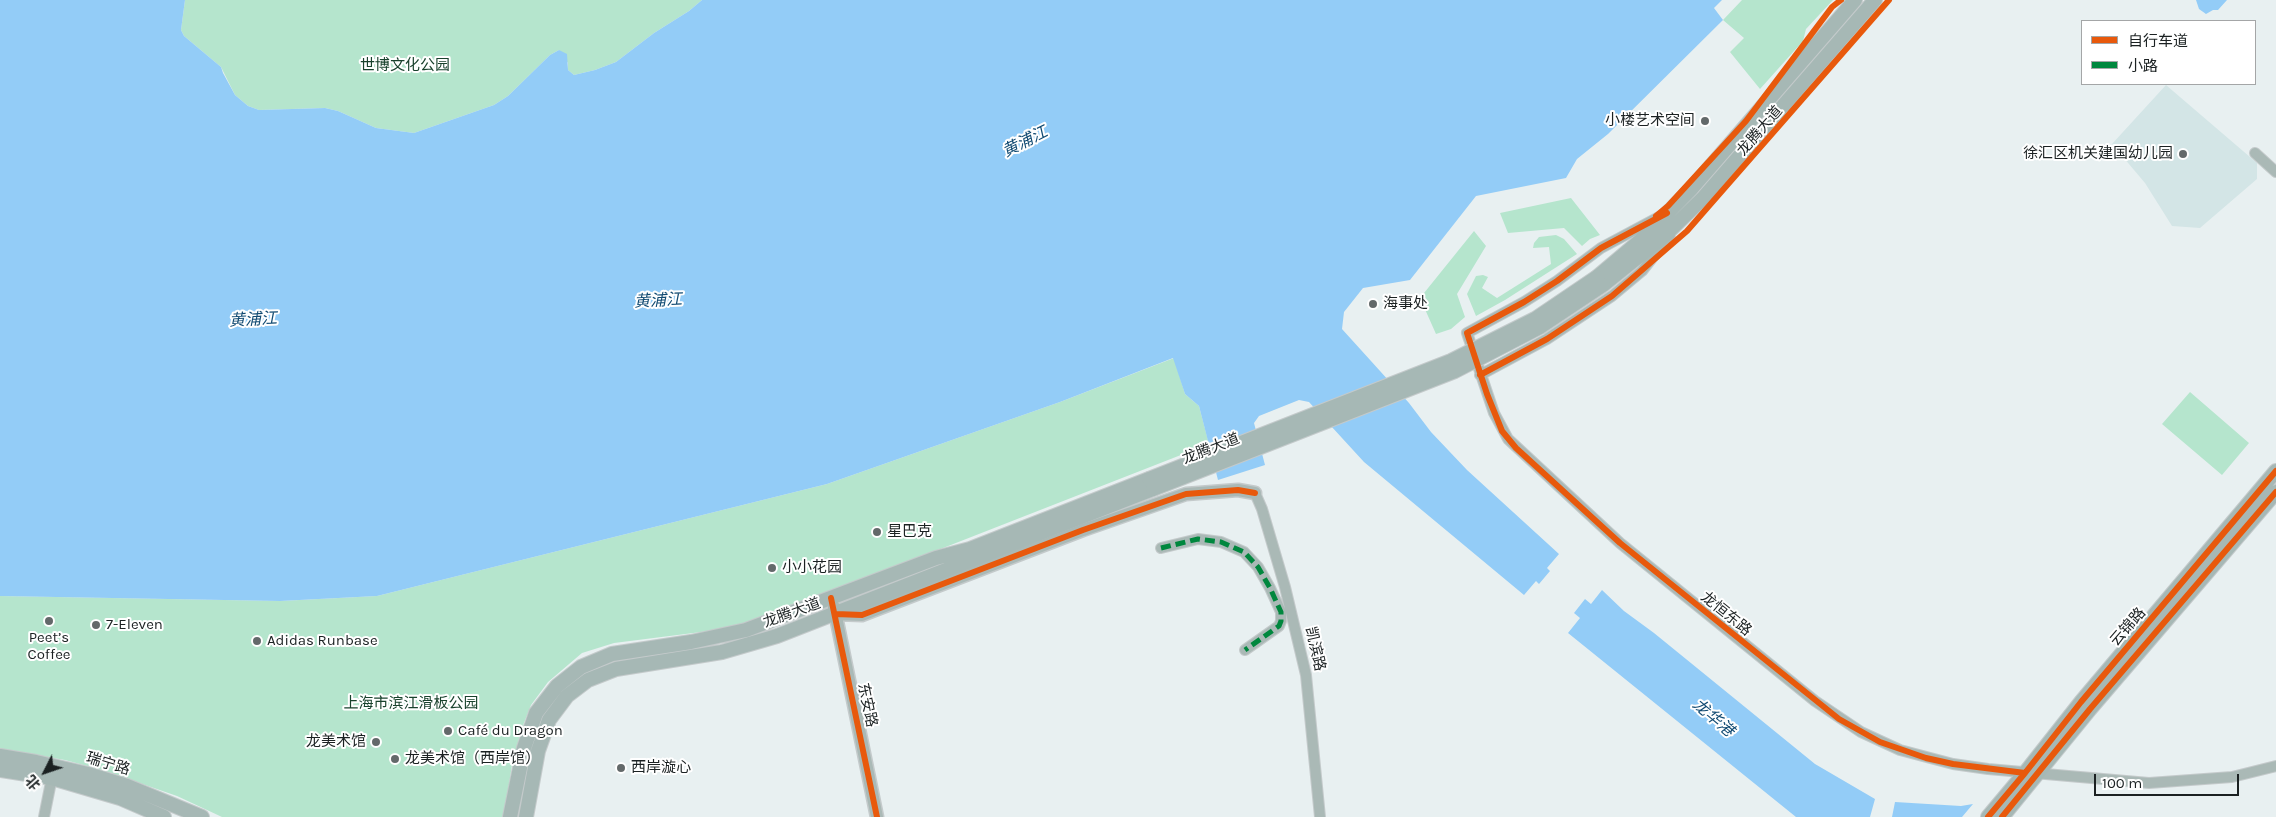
<!DOCTYPE html>
<html>
<head>
<meta charset="utf-8">
<style>
  body { margin:0 }
  #map { position:relative; width:2276px; height:817px; overflow:hidden; background:#e8f0f1; font-family:Karla,"Noto Sans SC",sans-serif }
  canvas { display:block }
  .legend { position:absolute; left:2081px; top:20px; width:175px; height:65px; box-sizing:border-box; background:#fff; border:1px solid #a4a6a7; margin:0; padding:6px 9px; list-style:none; font-size:15px; color:#1b2122 }
  .legend li { display:flex; align-items:center; gap:10px; height:25px }
  .legend b { width:25px; border:1px solid #a4a6a7 }
  .north { position:absolute; left:20px; top:747px; width:50px; height:50px; -webkit-text-stroke:4px #fff; paint-order:stroke; rotate:229deg; font-size:14px; font-weight:700; line-height:20px; text-align:center; color:#1b2122 }
  .north::after { content:''; display:block; margin:auto; width:18px; height:22px; background:#1b2122; clip-path:polygon(50% 0,100% 100%,50% 72%,0 100%) }
  .scale { position:absolute; left:2094px; top:774px; width:145px; height:22px; box-sizing:border-box; border:2px solid #1b2122; border-top:0; padding-left:6px; font-size:15px; line-height:18px; white-space:nowrap; color:#1b2122; -webkit-text-stroke:4px #fff; paint-order:stroke }
</style>
</head>
<body>
<div id="map">
<canvas width="2276" height="817"></canvas>
<ul class="legend">
<li><b style="height:6px;background:#e8590c"></b>自行车道</li>
<li><b style="height:6px;background:#00873e"></b>小路</li>
</ul>
<div class="north">北</div>
<div class="scale">100 m</div>
</div>
<script>
const g = document.querySelector('canvas').getContext('2d');
g.lineJoin = 'round';
function fill(path, color) {
  g.fillStyle = color;
  g.fill(path, 'evenodd');
}
function toPath(rows) {
  const path = new Path2D();
  for (const r of rows) {
    path.moveTo(r[0], r[1]);
    for (let i = 2; i < r.length; i += 2) path.lineTo(r[i], r[i + 1]);
  }
  return path;
}
function trace(path, color, width, dash) {
  g.strokeStyle = color;
  g.lineWidth = width;
  g.lineCap = dash ? 'butt' : 'round';
  g.setLineDash(dash || []);
  g.stroke(path);
}
function write(font, color, halo, rows, align = 'center') {
  g.font = font + ' Karla,"Noto Sans SC",sans-serif';
  g.lineWidth = 4;
  g.setLineDash([]);
  g.textBaseline = 'middle';
  g.strokeStyle = halo;
  g.fillStyle = color;
  for (const [text, x, y, turn = 0] of rows) {
    g.save();
    g.translate(x, y);
    g.rotate((+turn || 0) * Math.PI / 180);
    g.textAlign = isNaN(turn) ? turn : align;
    if (halo) g.strokeText(text, 0, 0);
    g.fillText(text, 0, 0);
    g.restore();
  }
}
const built = toPath([
  [2166,85,2257,163,2257,179,2200,228,2172,226,2145,183,2112,144]
]);
const green = toPath([
  [185,0,702,0,689,11,654,33,616,62,595,70,574,75,568,70,568,63,559,50,550,55,508,96,494,105,414,133,376,128,338,111,325,108,259,110,248,106,235,95,221,67,184,36,181,30],
  [1742,0,1833,0,1806,29,1803,41,1760,89,1730,52,1744,38,1723,20],
  [1571,198,1600,235,1590,239,1582,246,1564,228,1508,233,1500,213],
  [1474,231,1486,246,1457,294,1465,317,1451,329,1436,334,1420,298],
  [1556,235,1564,239,1577,254,1505,300,1476,316,1467,294,1476,276,1483,275,1488,277,1482,288,1497,298,1551,264,1549,247,1533,248,1534,243,1539,237],
  [1174,358,1185,394,1199,406,1209,444,759,620,717,630,614,643,582,653,548,682,531,705,522,728,512,765,504,817,222,817,177,796,102,770,65,760,0,749,0,596,280,601,377,596,827,484,1060,402],
  [2190,392,2249,443,2222,475,2162,424]
]);
const water = toPath([
  [0,0,185,0,181,30,184,36,221,67,223,73,235,95,248,106,259,110,325,108,338,111,376,128,414,133,494,105,508,96,550,55,559,50,567,54,568,70,574,75,595,70,616,62,654,33,689,11,702,0,1722,0,1714,8,1723,20,1608,134,1577,159,1566,178,1476,196,1410,280,1363,288,1344,312,1342,329,1409,403,1431,432,1467,470,1559,554,1547,568,1550,571,1539,584,1536,581,1524,595,1364,462,1309,402,1299,400,1259,416,1254,423,1265,465,1218,480,1199,406,1185,394,1173,358,1060,402,827,484,377,596,280,601,0,596],
  [2196,0,2227,0,2218,10,2213,10,2206,14,2199,9],
  [1602,590,1624,611,1654,633,1815,764,1875,799,1870,817,1796,817,1568,633,1580,618,1574,613,1585,599,1591,604],
  [1895,802,1961,806,1973,804,1962,817,1892,817]
]);
const minor = toPath([
  [2255,153,2276,172],
  [1659,217,1601,248,1557,281,1524,302,1467,333,1494,413,1508,439,1620,543,1815,701,1861,732,1900,750,1953,764,1988,769,2149,783,2232,777,2276,766],
  [1480,375,1547,339,1612,296,1642,271,1670,235],
  [1255,493,1262,509,1285,587,1306,675,1320,817],
  [1161,548,1198,539,1221,542,1244,552,1258,567,1270,588,1281,612,1281,621,1279,626,1245,650],
  [44,817,53,772]
]);
const tertiary = toPath([
  [834,607,877,817],
  [836,614,862,615,1083,530,1186,494,1238,490,1255,493]
]);
const secondary = toPath([
  [1597,277,1642,239,1692,188,1855,0],
  [1603,285,1663,237,1703,198,1875,0],
  [0,756,36,762,88,774,127,786,202,817],
  [0,770,52,778,120,798,164,817],
  [510,817,524,748,536,713,557,686,581,667,612,654,691,642,746,630,936,558,970,549,1149,479],
  [526,817,538,751,549,720,567,696,588,680,616,669,722,652,777,636,1153,489],
  [1988,817,2025,773,2081,702,2276,471],
  [2002,817,2090,709,2276,492]
]);
const secondaryBridge = toPath([
  [1149,479,1451,361,1535,319,1597,277],
  [1153,489,1455,371,1540,327,1603,285]
]);
const quiet = toPath([
  [1161,548,1198,539,1221,542,1244,552,1258,567,1270,588,1281,612,1281,621,1279,626,1245,650]
]);
const cycleway = toPath([
  [1667,213,1601,248,1557,281,1524,302,1467,333,1487,394,1502,431,1516,448,1620,543,1839,719,1880,742,1926,758,1953,764,2025,773],
  [1656,216,1668,206,1746,121,1832,7,1841,0],
  [1480,375,1547,339,1612,296,1687,231,1889,0],
  [831,598,877,817],
  [836,614,862,615,1083,530,1186,494,1238,490,1255,493],
  [1988,817,2025,773,2081,702,2276,471],
  [2002,817,2090,709,2276,492]
]);
const markers = [
  [1705,121,5,"#63696a"],
  [2183,154,5,"#63696a"],
  [1373,304,5,"#63696a"],
  [877,532,5,"#63696a"],
  [772,568,5,"#63696a"],
  [49,621,5,"#63696a"],
  [96,625,5,"#63696a"],
  [257,641,5,"#63696a"],
  [448,731,5,"#63696a"],
  [376,742,5,"#63696a"],
  [395,759,5,"#63696a"],
  [621,768,5,"#63696a"]
];
const parkNames = [
  ["世博文化公园",405,66],
  ["上海市滨江滑板公园",411,704]
];
const poiNames = [
  ["小楼艺术空间",1695,121,"right"],
  ["徐汇区机关建国幼儿园",2173,154,"right"],
  ["海事处",1383,304],
  ["星巴克",887,532],
  ["小小花园",782,568],
  ["7-Eleven",106,625],
  ["Peet’s",49,638,"center"],
  ["Coffee",49,655,"center"],
  ["Adidas Runbase",267,641],
  ["Café du Dragon",458,731],
  ["龙美术馆",366,742,"right"],
  ["龙美术馆（西岸馆）",405,759],
  ["西岸漩心",631,768]
];
const streetNames = [
  ["龙腾大道",1760,131,-49],
  ["龙腾大道",1211,449,-21],
  ["龙腾大道",792,613,-20],
  ["龙恒东路",1726,614,39],
  ["云锦路",2128,627,-49],
  ["凯滨路",1315,649,77],
  ["东安路",867,705,78],
  ["瑞宁路",108,764,17]
];
const waterNames = [
  ["黄浦江",1025,142,-27],
  ["黄浦江",658,301,-3],
  ["黄浦江",253,320,-3],
  ["龙华港",1713,718,40]
];
fill(built, '#d3e5e6');
fill(green, '#b5e5cd');
fill(water, '#93ccf7');
trace(minor, '#c4cacb', 12);
trace(tertiary, '#c4cacb', 15);
trace(secondary, '#c4cacb', 16);
trace(minor, '#aab9b6', 10);
trace(tertiary, '#aab9b6', 12);
trace(secondary, '#a6b8b5', 14);
trace(secondaryBridge, '#c4cacb', 16, []);
trace(secondaryBridge, '#a6b8b5', 14);
trace(quiet, '#00873e', 5, [10, 5]);
trace(cycleway, '#e8590c', 6);
for (const [x, y, r, color] of markers) {
  const dot = new Path2D();
  dot.arc(x, y, r, 0, 2 * Math.PI);
  g.fillStyle = color;
  g.fill(dot);
  trace(dot, '#fff', 2);
}
write('15px', '#19422d', '#fff', parkNames);
write('15px', '#1b2122', '#fff', poiNames, 'left');
write('15px', '#1b2122', '#fff', streetNames);
write('italic 16px', '#104a72', '#fff', waterNames);
</script>
</body>
</html>
